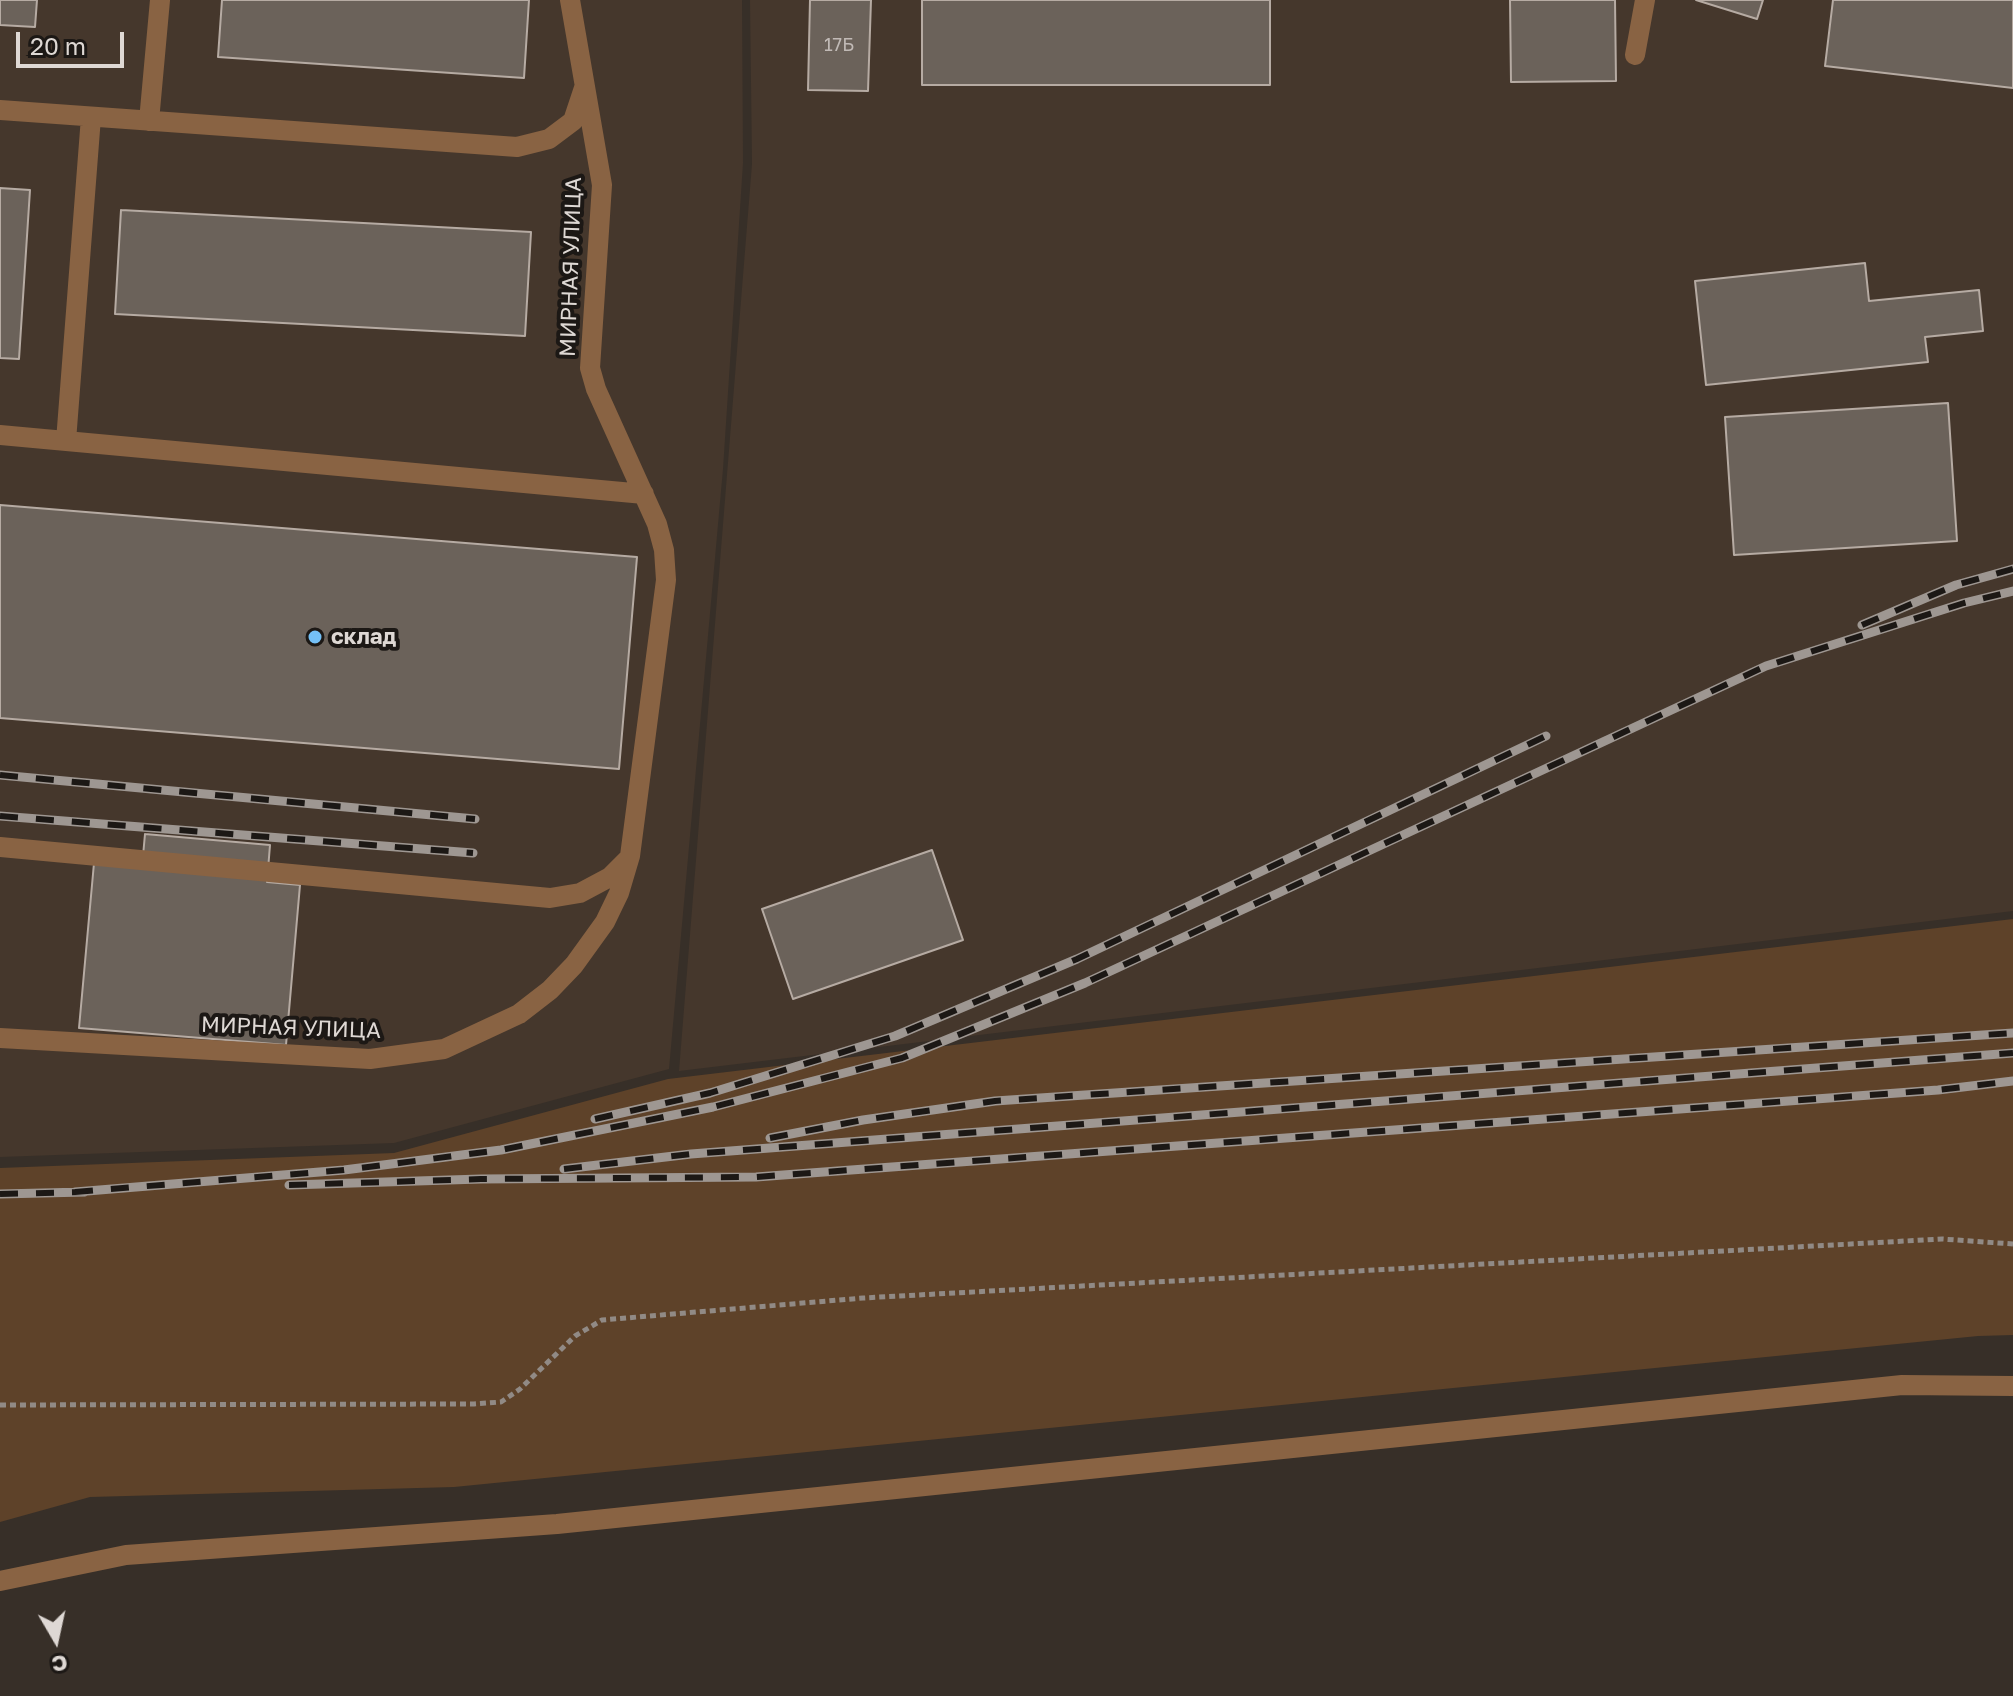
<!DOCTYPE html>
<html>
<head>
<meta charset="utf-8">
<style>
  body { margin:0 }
  #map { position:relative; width:2013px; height:1696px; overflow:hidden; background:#372f28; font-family:"Golos Text",sans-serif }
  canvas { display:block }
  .north { position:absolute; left:16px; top:1600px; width:80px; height:80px; -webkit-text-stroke:6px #1c1815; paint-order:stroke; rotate:171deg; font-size:22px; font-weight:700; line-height:32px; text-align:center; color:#ded8d4 }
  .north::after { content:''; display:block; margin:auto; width:28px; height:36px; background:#ded8d4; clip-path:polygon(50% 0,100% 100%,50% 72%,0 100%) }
  .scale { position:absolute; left:16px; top:32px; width:108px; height:36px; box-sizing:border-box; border:4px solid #ded8d4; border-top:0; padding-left:10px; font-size:24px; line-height:28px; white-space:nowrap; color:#ded8d4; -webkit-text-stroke:6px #1c1815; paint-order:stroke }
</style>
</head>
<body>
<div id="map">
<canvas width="2013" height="1696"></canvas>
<div class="north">С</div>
<div class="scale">20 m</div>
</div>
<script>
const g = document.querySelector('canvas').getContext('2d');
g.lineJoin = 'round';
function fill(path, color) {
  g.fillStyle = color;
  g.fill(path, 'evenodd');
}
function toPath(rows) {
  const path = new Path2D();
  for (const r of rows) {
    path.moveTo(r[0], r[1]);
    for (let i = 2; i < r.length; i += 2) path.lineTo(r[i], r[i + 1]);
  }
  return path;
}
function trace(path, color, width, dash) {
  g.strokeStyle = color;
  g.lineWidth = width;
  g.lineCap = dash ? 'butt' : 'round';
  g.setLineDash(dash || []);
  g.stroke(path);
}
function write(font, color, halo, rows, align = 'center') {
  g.font = font + ' "Golos Text",sans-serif';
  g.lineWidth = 8;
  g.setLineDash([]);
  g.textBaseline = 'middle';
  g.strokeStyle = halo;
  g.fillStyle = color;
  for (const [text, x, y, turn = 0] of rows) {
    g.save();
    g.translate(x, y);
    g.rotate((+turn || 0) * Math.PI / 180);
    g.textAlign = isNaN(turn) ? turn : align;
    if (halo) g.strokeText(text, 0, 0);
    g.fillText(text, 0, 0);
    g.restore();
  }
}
const built = toPath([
  [0,0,742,0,743,163,723,469,669,1069,394,1143,0,1157],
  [750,0,2013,0,2013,911,679,1071,752,164]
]);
const green = toPath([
  [2013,919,2013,1335,1978,1336,454,1487,90,1497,0,1522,0,1168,394,1153,668,1079]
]);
const building = toPath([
  [0,0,37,0,35,27,0,25,0,0],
  [222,0,529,0,524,78,218,57,222,0],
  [810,0,871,0,868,91,808,90,810,0],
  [922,0,1270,0,1270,85,922,85,922,0],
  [1510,0,1615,0,1616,81,1511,82,1510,0],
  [1696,0,1763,0,1757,19,1696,0],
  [1833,0,2013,0,2013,88,1825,66,1833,0],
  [0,188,30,190,19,359,0,358,0,188],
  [121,210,531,232,525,336,115,314,121,210],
  [1865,263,1869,301,1979,290,1983,331,1925,337,1928,362,1706,385,1695,281,1865,263],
  [1948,403,1957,541,1734,555,1725,417,1948,403],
  [0,505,637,557,619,769,0,718,0,505],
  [145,834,270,845,267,882,300,885,286,1045,79,1028,94,863,142,867,145,834],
  [932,850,963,940,793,999,762,909,932,850]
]);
const path = toPath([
  [0,1405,474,1404,501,1402,520,1389,575,1336,602,1320,863,1298,1942,1239,2013,1244]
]);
const minor = toPath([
  [1635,55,1645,0],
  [0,110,517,147,549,139,573,121,584,88],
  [149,121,160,0],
  [0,435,644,494],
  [66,441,91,117],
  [0,847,550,898,580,893,610,877,628,859],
  [0,1038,370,1059,444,1049,519,1014,550,990,574,965,605,922,619,893,630,856,666,580,664,550,657,524,596,389,590,368,602,185,570,0],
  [0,1581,126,1555,557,1524,1902,1385,2013,1386]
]);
const rail = toPath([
  [1862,625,1956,585,2013,569],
  [0,775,475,819],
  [0,816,473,853],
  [595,1119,710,1093,895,1036,1077,959,1546,736],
  [770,1138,863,1120,995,1101,2013,1033],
  [564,1169,691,1154,2013,1053],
  [289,1185,481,1179,756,1177,1938,1090,2013,1081],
  [75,1192,344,1170,501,1150,713,1107,902,1058,1085,983,1766,666,1964,603,2013,591],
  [0,1194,85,1192]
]);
const markers = [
  [315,637,8,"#74c0f6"]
];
const numberNames = [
  ["17Б",839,45]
];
const streetNames = [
  ["МИРНАЯ УЛИЦА",571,267,-88],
  ["МИРНАЯ УЛИЦА",291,1028,2]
];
const poiNames = [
  ["склад",331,637]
];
fill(built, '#45372c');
fill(green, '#5e4229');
fill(building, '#6b625a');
trace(building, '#b6aba3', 2);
trace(path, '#918a85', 5, [6, 4]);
trace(minor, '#896343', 20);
trace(rail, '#9e9792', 9);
trace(rail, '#1c1815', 6, [18]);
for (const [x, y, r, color] of markers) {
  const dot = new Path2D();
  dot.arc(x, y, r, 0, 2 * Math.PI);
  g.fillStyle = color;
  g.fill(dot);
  trace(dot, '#1c1815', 3);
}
write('18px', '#c1bab6', null, numberNames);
write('22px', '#ded8d4', '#1c1815', streetNames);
write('bold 22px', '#ded8d4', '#1c1815', poiNames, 'left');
</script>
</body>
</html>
